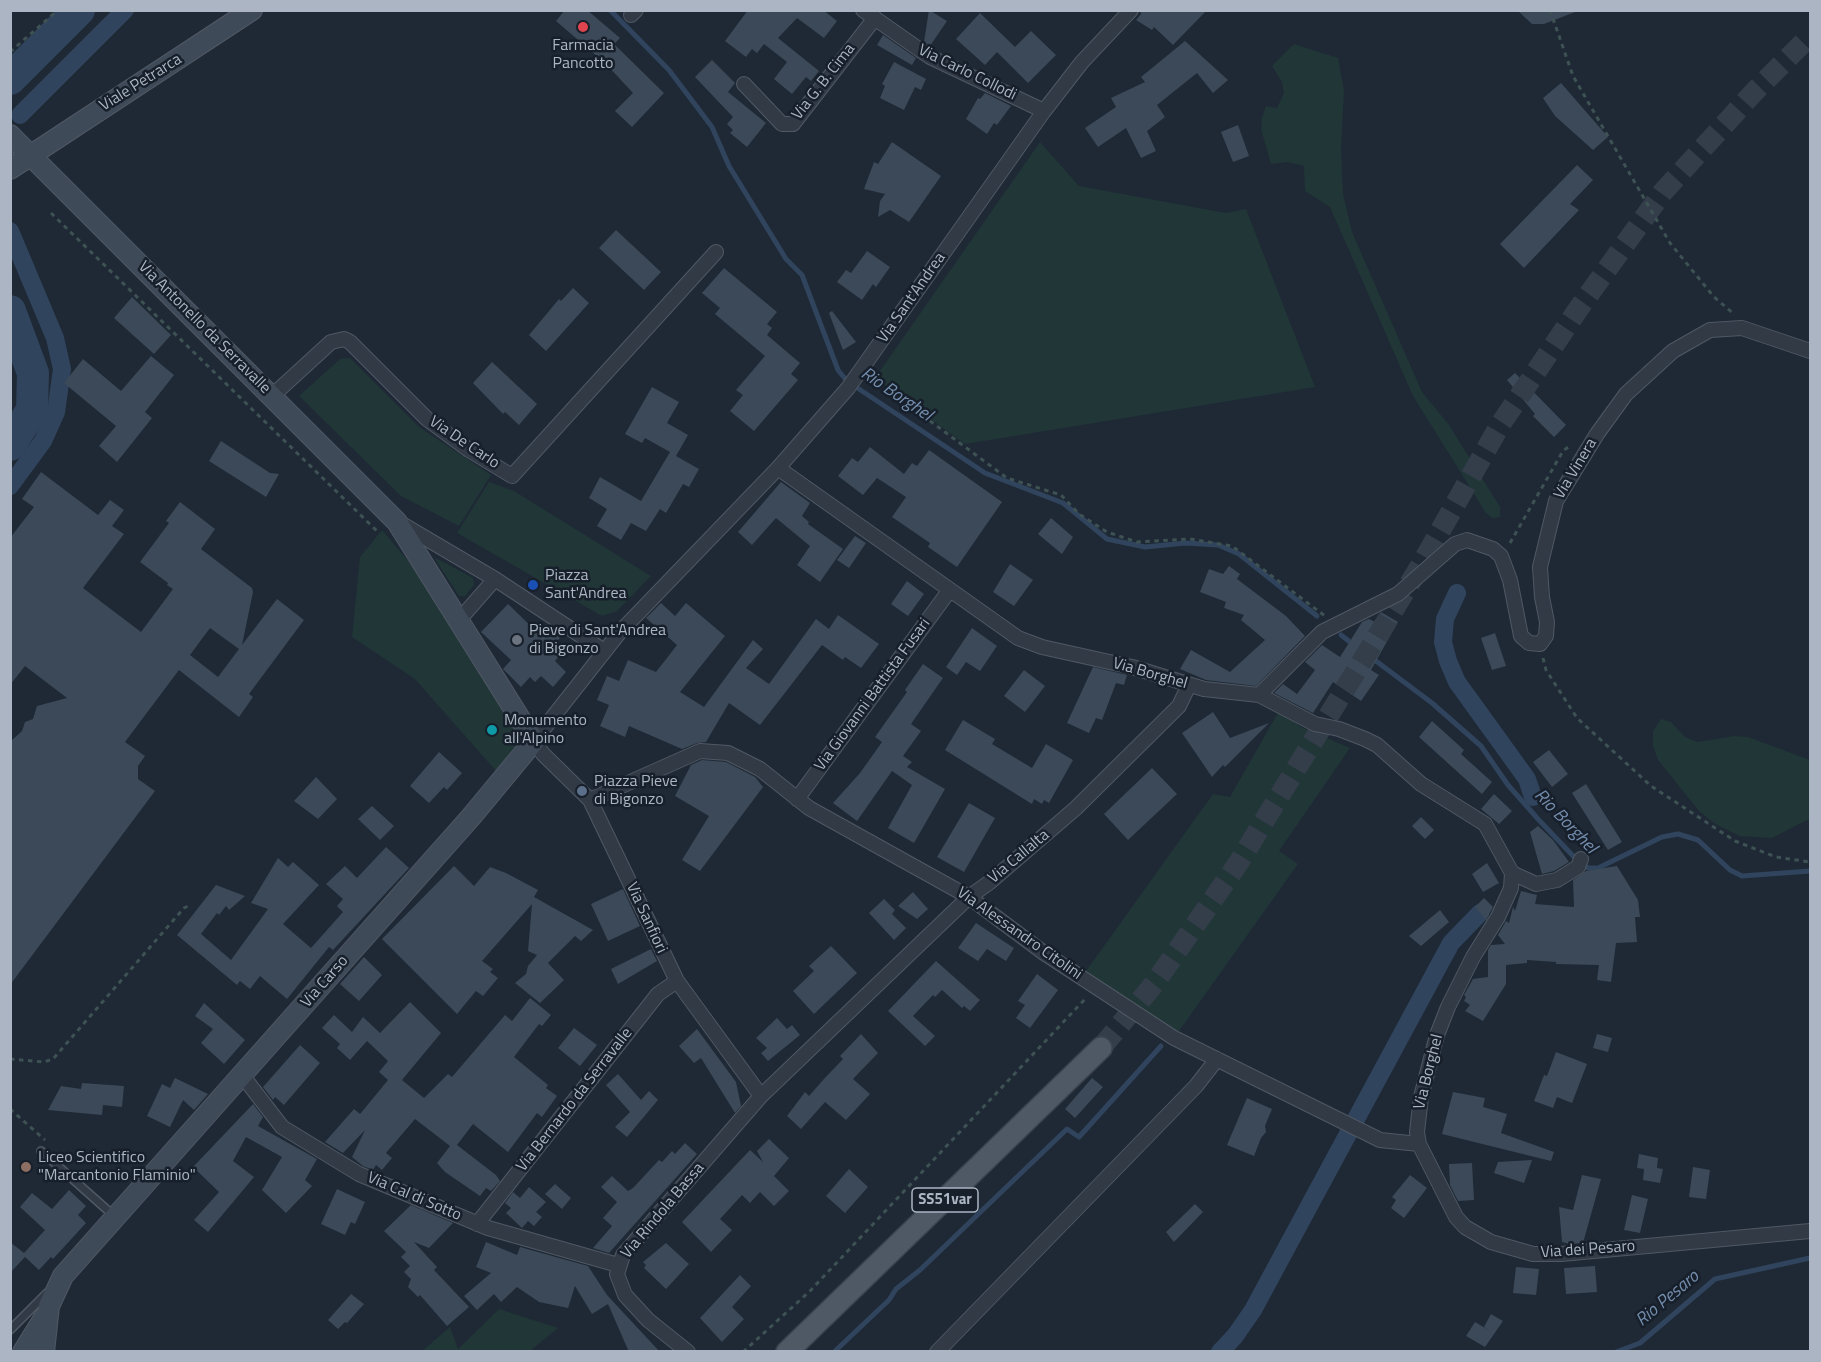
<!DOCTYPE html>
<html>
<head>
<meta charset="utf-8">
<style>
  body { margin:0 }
  #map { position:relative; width:1821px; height:1362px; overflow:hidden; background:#1e2935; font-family:"Titillium Web",sans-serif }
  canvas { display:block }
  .frame { position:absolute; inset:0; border:12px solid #abb5c3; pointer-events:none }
</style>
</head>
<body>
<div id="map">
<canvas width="1821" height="1362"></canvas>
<div class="frame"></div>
</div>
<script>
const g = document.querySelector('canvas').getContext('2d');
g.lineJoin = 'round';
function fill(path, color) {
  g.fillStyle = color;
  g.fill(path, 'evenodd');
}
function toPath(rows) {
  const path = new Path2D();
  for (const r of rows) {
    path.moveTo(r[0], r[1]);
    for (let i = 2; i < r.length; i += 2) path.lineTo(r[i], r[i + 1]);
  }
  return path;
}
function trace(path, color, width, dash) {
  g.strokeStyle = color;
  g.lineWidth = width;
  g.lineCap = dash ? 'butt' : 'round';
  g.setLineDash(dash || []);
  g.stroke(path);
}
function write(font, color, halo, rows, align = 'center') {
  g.font = font + ' "Titillium Web",sans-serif';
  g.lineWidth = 5;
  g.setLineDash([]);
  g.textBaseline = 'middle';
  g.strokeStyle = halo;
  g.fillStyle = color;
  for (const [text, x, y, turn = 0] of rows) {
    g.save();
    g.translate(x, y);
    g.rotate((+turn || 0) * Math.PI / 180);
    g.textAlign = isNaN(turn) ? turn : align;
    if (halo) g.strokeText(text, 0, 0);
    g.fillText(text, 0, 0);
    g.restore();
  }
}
const green = toPath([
  [1294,44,1338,58,1344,91,1341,149,1343,194,1352,232,1422,392,1449,425,1500,507,1500,517,1492,518,1486,513,1413,396,1330,207,1305,191,1304,166,1287,162,1271,164,1261,129,1262,118,1266,106,1277,108,1284,93,1282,82,1272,66],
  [1040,142,1079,186,1226,213,1246,209,1315,387,965,444,875,378],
  [350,358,419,427,491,475,459,526,401,496,299,396,340,359],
  [489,482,514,491,651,576,617,611,602,616,457,533],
  [382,530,419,574,511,721,516,733,515,746,496,771,415,679,352,637,360,557],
  [436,558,473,578,474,585,465,596,459,596,435,559],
  [1279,711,1301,727,1350,748,1279,851,1298,864,1174,1038,1081,978,1213,794,1230,797],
  [1661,719,1671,722,1685,737,1698,742,1734,736,1748,737,1810,760,1810,821,1807,820,1772,838,1740,836,1715,824,1699,811,1658,760,1653,746,1653,731],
  [499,1309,558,1328,530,1351,422,1351,450,1327,458,1349]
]);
const stream = toPath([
  [610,10,669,70,712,127,729,166,786,259,802,275,838,370,847,381,985,473,1063,503,1107,539,1145,547,1186,543,1218,545,1239,554,1317,616],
  [1341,635,1355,646],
  [1372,658,1432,703,1481,746,1508,785,1538,819,1575,858,1588,868,1598,868,1662,837,1678,834,1698,840,1730,870,1742,876,1810,871],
  [834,1352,889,1300,896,1289,920,1270,1067,1129,1079,1137,1161,1046],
  [1616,1352,1640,1343,1715,1279,1810,1258]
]);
const canal = toPath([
  [20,115,125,10],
  [10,231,55,338,62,369,56,412,43,441,10,486],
  [1457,593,1445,619,1443,642,1448,661,1457,682,1527,779,1533,797],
  [1220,1352,1235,1336,1253,1310,1451,943,1480,913]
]);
const river = toPath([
  [10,79,79,10],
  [10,311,33,373,32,410,10,445]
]);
const building = toPath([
  [565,10,587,10,620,38,614,44,664,93,632,127,615,111,633,93,606,64,556,21],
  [748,10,823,10,837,21,824,38,797,18,778,38,819,71,811,81,806,77,792,94,774,79,787,62,764,44,757,53,752,49,746,57,725,41],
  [929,10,947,21,930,46,924,42],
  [1140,10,1207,10,1173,45,1154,27,1152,30,1136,20,1141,14],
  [1517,10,1575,10,1575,12,1544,24,1532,24],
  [980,13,1015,47,1031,31,1056,55,1028,83,997,52,985,65,956,39],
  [883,35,916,58,912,65,877,45],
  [1185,41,1228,80,1213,93,1197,73,1157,105,1165,117,1147,131,1156,151,1141,158,1126,128,1098,147,1085,128,1116,107,1111,98,1145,82,1141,77],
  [712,60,735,83,728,92,766,123,747,147,730,133,733,130,727,124,733,117,695,77],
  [894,62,926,79,921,90,915,87,904,110,880,98,885,86,882,84],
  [1561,83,1608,137,1593,150,1555,116,1543,98],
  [985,93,1011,106,997,125,994,123,987,134,966,119,978,98,980,99],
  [1238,125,1249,156,1233,162,1221,132],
  [892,142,941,176,909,222,890,210,878,217,880,201,885,194,864,189,874,162,878,164],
  [1577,165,1593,180,1570,204,1579,210,1524,268,1500,244],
  [616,230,661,272,644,290,599,248],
  [867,251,890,267,876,287,873,284,862,300,837,282,846,270,851,273],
  [724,268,777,312,767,324,772,328,767,335,800,363,791,374,798,380,754,431,730,411,743,395,736,390,765,356,715,314,720,308,702,293],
  [573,288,589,303,546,351,529,335,559,299,561,301],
  [132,297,171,335,154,354,114,318],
  [832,311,856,342,843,350,829,313],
  [151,356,174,375,145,412,152,418,117,462,99,446,116,426,64,383,83,359,121,391],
  [492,362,537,404,519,425,505,412,503,414,473,383],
  [1515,373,1566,425,1554,437,1533,416,1535,414,1507,380],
  [652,387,679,402,667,423,688,435,676,456,699,469,689,487,683,484,666,513,660,509,646,531,631,523,621,540,597,526,607,509,589,498,600,477,641,501,670,452,645,438,642,443,625,434],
  [221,441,270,473,279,474,266,497,209,461],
  [870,447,904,474,912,463,917,466,929,450,1002,502,957,567,928,547,930,543,892,517,906,497,877,478,863,495,838,476,852,458,858,462],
  [41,472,98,515,110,500,124,510,112,526,124,534,83,588,141,632,173,589,167,585,168,583,140,562,169,523,166,521,180,502,215,529,201,549,252,588,253,592,242,645,277,599,304,620,249,694,253,697,239,717,179,670,125,742,145,756,138,766,138,779,155,791,10,985,12,740,22,731,25,722,33,719,37,706,67,698,25,666,10,685,10,538,34,507,22,499],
  [210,628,239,649,218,677,190,655],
  [781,482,810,503,802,516,809,522,808,524,843,549,820,582,797,565,810,546,776,518,752,545,738,532],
  [1051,518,1073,537,1062,554,1038,534],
  [855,536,866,543,849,568,837,560],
  [1010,564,1033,580,1014,606,993,592],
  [1229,566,1240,574,1237,579,1286,616,1305,636,1256,686,1206,680,1180,669,1191,650,1230,672,1265,640,1241,620,1244,615,1224,608,1226,602,1200,592,1209,569,1223,574],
  [907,581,924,594,908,616,891,604],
  [661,603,675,616,686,603,725,636,680,692,704,707,753,640,763,649,746,668,769,684,816,619,829,629,838,615,879,644,861,668,845,657,843,660,822,645,760,725,729,703,706,742,697,743,682,749,629,726,625,737,600,726,609,705,597,700,607,676,619,681,628,660,656,672,677,645,646,618],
  [508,604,538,633,546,624,560,638,553,646,561,654,555,661,566,672,553,687,541,676,535,682,530,677,521,687,503,669,511,660,481,632],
  [1381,612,1398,622,1371,670,1379,675,1361,701,1333,682,1313,713,1274,693,1283,684,1297,694,1315,670,1305,662,1322,645,1340,657,1362,622,1369,619,1375,622],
  [972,628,997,646,980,671,966,662,957,675,946,667],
  [1495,633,1506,666,1492,670,1481,638],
  [923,664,943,678,911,724,921,731,903,756,912,762,907,767,945,789,914,843,888,828,912,785,892,771,857,821,833,803,860,773,882,742,875,737,907,692,905,690],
  [1093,667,1127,675,1124,685,1116,683,1102,720,1096,718,1089,733,1067,723],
  [1024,670,1045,686,1025,712,1004,696],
  [1213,712,1230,738,1269,723,1225,767,1223,765,1212,777,1182,733],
  [963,720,995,739,992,744,1032,768,1046,744,1073,760,1049,803,1044,800,1042,804,1034,799,1032,804,945,750],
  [1432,721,1464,750,1461,754,1492,782,1482,794,1419,737],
  [1549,750,1568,774,1552,787,1533,762],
  [439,752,462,773,447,790,444,787,429,803,410,786],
  [702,760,726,762,755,777,763,787,700,871,682,860,709,816,675,796,691,765],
  [1152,768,1177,794,1128,840,1104,814],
  [316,777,337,799,318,819,294,801],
  [1586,784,1622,842,1608,850,1572,793],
  [1494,794,1512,811,1499,824,1481,809],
  [969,803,995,818,964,872,937,857],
  [372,806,394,826,380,840,358,819],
  [1421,817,1434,830,1425,839,1412,826],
  [1538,826,1553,840,1569,862,1554,871,1542,874,1530,832],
  [386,847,409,868,333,950,329,947,287,999,260,976,250,989,240,981,237,985,177,935,216,885,245,896,229,910,226,906,219,915,217,913,201,934,231,960,268,909,251,903,278,858,288,867,293,862,319,885,283,924,311,948,343,912,337,906,343,899,326,884,345,866,357,878],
  [1487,863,1499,883,1483,892,1472,874],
  [454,866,474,886,490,867,506,873,538,890,534,897,593,930,581,941,575,936,548,963,564,980,540,1003,515,983,526,974,528,966,537,955,528,951,532,904,482,961,493,969,490,972,498,978,483,996,476,991,457,1014,382,939],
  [1617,866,1638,900,1640,917,1635,917,1637,942,1616,943,1611,982,1597,980,1599,965,1556,964,1556,962,1527,960,1527,963,1506,965,1506,984,1483,1021,1465,1011,1470,1005,1464,1001,1466,997,1464,995,1473,979,1488,977,1488,950,1491,945,1505,944,1498,935,1506,921,1509,923,1513,907,1515,911,1521,891,1537,895,1535,904,1574,907,1573,880,1586,871],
  [623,889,640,926,608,941,591,904],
  [913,892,928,909,917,919,898,906],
  [1484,898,1493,907,1486,920,1475,907],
  [884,899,895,910,892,914,906,928,894,940,869,913],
  [1440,910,1449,922,1421,946,1409,936],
  [976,923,1014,948,1006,961,987,949,978,961,958,948],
  [831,946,857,973,814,1014,793,991,814,971,809,966],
  [651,949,657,961,618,984,611,969],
  [364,957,382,975,359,1001,340,984],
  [936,961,980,1000,970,1011,964,1006,962,1008,942,990,935,997,933,995,913,1016,935,1036,925,1046,888,1011],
  [1037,974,1058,990,1030,1028,1016,1018,1025,1005,1018,1001],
  [530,998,551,1015,542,1026,539,1024,514,1057,548,1085,546,1088,557,1096,542,1117,537,1113,508,1152,473,1124,457,1145,496,1175,500,1181,491,1191,486,1188,480,1196,445,1172,437,1163,450,1146,415,1119,386,1153,392,1158,382,1170,376,1165,373,1170,363,1166,352,1157,365,1130,343,1153,325,1142,354,1109,360,1114,388,1080,379,1072,388,1061,367,1041,350,1060,337,1048,340,1044,322,1028,334,1015,352,1032,363,1017,380,1033,410,1002,441,1033,402,1080,424,1098,448,1074,452,1077,505,1015,512,1021],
  [204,1003,245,1040,224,1064,201,1043,213,1029,195,1016],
  [777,1018,787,1029,792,1025,800,1035,768,1061,761,1053,767,1048,756,1038],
  [574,1028,597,1045,580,1066,558,1048],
  [697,1029,736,1082,741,1106,735,1113,701,1058,694,1063,679,1046],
  [861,1034,878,1053,853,1079,870,1094,846,1120,825,1102,801,1129,787,1116,805,1092,809,1096,823,1080,843,1059,840,1056],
  [1597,1034,1612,1038,1608,1052,1593,1048],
  [300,1045,320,1063,284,1105,275,1097,273,1100,263,1087],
  [1556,1052,1587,1064,1572,1103,1557,1097,1553,1108,1534,1101,1544,1075,1547,1076],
  [618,1074,641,1100,649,1091,658,1100,627,1137,615,1127,630,1112,606,1085],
  [175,1078,208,1094,194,1110,183,1100,170,1127,147,1116,162,1084,170,1088],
  [1092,1078,1103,1087,1075,1118,1065,1109],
  [82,1083,124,1086,122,1107,103,1105,102,1115,48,1110,61,1086,81,1089],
  [1453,1092,1485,1098,1483,1107,1507,1114,1501,1133,1554,1152,1551,1161,1442,1134],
  [1247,1098,1272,1109,1265,1126,1266,1132,1261,1138,1254,1156,1227,1145],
  [253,1104,263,1117,258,1126,317,1159,305,1180,312,1186,286,1213,262,1190,282,1157,246,1137,233,1161,254,1177,208,1232,194,1220,219,1192,193,1167],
  [769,1139,789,1158,774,1176,789,1191,774,1206,760,1192,750,1203,742,1195,720,1219,732,1230,711,1252,682,1222,750,1150,763,1162,757,1151],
  [685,1143,697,1154,609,1253,593,1248,612,1226,603,1218,617,1202,601,1187,612,1176,628,1191,633,1188,659,1160,662,1162,672,1151,675,1154],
  [1639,1154,1658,1158,1657,1168,1663,1169,1660,1183,1643,1180,1644,1169,1637,1168],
  [1532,1160,1524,1183,1494,1173,1498,1162],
  [1472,1163,1474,1200,1458,1201,1450,1185,1449,1164],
  [1693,1167,1710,1170,1706,1199,1689,1197],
  [849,1169,868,1187,845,1213,826,1196],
  [1410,1175,1427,1188,1404,1218,1391,1208,1396,1200,1392,1197],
  [1582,1175,1601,1179,1583,1243,1569,1244,1562,1242,1559,1207,1573,1210],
  [555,1184,571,1198,562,1209,545,1194],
  [529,1187,546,1202,536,1212,542,1217,534,1226,528,1221,522,1228,506,1213,511,1208,505,1203,513,1192,520,1198],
  [337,1189,365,1202,355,1224,351,1222,345,1235,321,1224],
  [69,1190,86,1206,78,1215,86,1223,53,1259,51,1257,39,1270,25,1257,10,1273,10,1242,24,1253,45,1230,20,1207,32,1193,52,1209],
  [1632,1195,1648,1199,1640,1233,1624,1230],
  [1195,1204,1203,1212,1174,1242,1166,1232],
  [411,1205,453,1223,429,1248,414,1242,437,1267,434,1270,469,1307,447,1326,420,1295,418,1297,408,1287,411,1279,404,1272,410,1266,401,1257,406,1252,384,1231],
  [486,1242,517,1255,520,1247,588,1266,607,1295,660,1352,629,1352,608,1304,592,1314,575,1286,568,1308,539,1302,517,1287,501,1302,494,1294,477,1310,464,1296,491,1273,476,1267],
  [666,1243,689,1264,666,1289,644,1268,646,1265,643,1262],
  [1595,1266,1597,1292,1566,1294,1564,1268],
  [1516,1267,1539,1269,1536,1295,1513,1293],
  [740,1275,751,1286,732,1307,744,1319,722,1342,700,1318],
  [351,1294,364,1304,347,1323,345,1322,338,1329,328,1320],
  [1491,1314,1503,1321,1485,1347,1466,1336,1475,1322,1490,1331,1484,1327]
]);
const primaryTunnel = toPath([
  [1101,1048,1154,984,1239,862,1421,565,1500,425,1579,308,1662,193,1755,91,1810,36]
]);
const path = toPath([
  [1550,10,1573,76,1670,243,1714,297,1734,314],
  [10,52,58,10],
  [51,213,379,533],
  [872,378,1007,478,1061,495,1079,514,1107,532,1137,542,1190,539,1232,546,1325,616],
  [1510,543,1563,451,1571,445],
  [1543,658,1546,670,1577,718,1651,786,1735,841,1776,857,1810,862],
  [10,1059,44,1062,53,1059,184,908,190,905],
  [10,1109,45,1140],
  [743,1352,810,1291,1086,998]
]);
const lane = toPath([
  [41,1151,113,1215],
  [10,1330,47,1293]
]);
const street = toPath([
  [863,10,930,57,1044,111],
  [631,15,636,10],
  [744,84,782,124,793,124,875,18],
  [272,396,331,342,344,339,350,342,427,419,469,450,512,476,716,252],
  [778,468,1018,638,1042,647,1132,667,1204,689,1259,695,1315,724,1339,729,1365,739,1377,745,1421,784,1485,824,1512,873,1536,884,1557,880,1578,867,1581,859],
  [400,523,495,579,604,651],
  [460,619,495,579],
  [1259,695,1322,632,1398,594,1455,544,1467,540,1493,549,1501,556,1510,580,1521,636,1529,643,1540,644,1546,636,1547,622,1542,597,1540,567,1556,501,1597,434,1626,394,1673,351,1710,330,1742,328,1810,351],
  [797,799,949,591],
  [590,800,700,751,728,753,760,769,809,808,969,897,1044,953,1174,1038,1380,1140,1419,1144],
  [1512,873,1511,888,1498,917,1473,957,1448,1007,1437,1035,1421,1097,1417,1132,1419,1144,1456,1217,1465,1227,1491,1242,1533,1254,1561,1254,1810,1231],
  [242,1075,282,1127,359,1174,488,1228,618,1265],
  [761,1096,677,981,590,800,543,754,534,741,619,633,778,468,848,388,1044,111,1082,62,1131,10],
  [477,1224,658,994,677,981],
  [688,1352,648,1320,625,1295,617,1274,623,1255,761,1096,969,897,990,882,1076,808,1179,706,1189,685],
  [937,1352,1196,1086,1217,1059]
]);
const secondary = toPath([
  [10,135,397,522,534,741,471,817,63,1276,49,1306,44,1352],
  [10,169,252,10],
  [23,1352,44,1318]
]);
const primary = toPath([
  [787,1352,1101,1048]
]);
const markers = [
  [583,27,6,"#e0444e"],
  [533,585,6,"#1a4fb4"],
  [517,640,6,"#6b7280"],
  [492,730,6,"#0f9aa8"],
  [582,791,6,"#5c6f8a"],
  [26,1167,6,"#8d6e63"]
];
const shields = [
  [945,1200,66]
];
const shieldNames = [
  ["SS51var",945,1200]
];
const poiNames = [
  ["Farmacia",583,46,"center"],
  ["Pancotto",583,64,"center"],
  ["Piazza",545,576],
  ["Sant'Andrea",545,594],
  ["Pieve di Sant'Andrea",529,631],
  ["di Bigonzo",529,649],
  ["Monumento",504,721],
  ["all'Alpino",504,739],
  ["Piazza Pieve",594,782],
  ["di Bigonzo",594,800],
  ["Liceo Scientifico",38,1158],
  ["\"Marcantonio Flaminio\"",38,1176]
];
const streetNames = [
  ["Via Carlo Collodi",967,73,26],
  ["Via G. B. Cima",824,82,-52],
  ["Viale Petrarca",141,83,-32],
  ["Via Sant'Andrea",912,298,-55],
  ["Via Antonello da Serravalle",204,328,45],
  ["Via De Carlo",464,443,34],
  ["Via Vinera",1576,469,-59],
  ["Via Borghel",1150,674,16],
  ["Via Giovanni Battista Fusari",873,695,-54],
  ["Via Callalta",1019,857,-40],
  ["Via Sanfiori",646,918,65],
  ["Via Alessandro Citolini",1019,934,35],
  ["Via Carso",325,982,-49],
  ["Via Borghel",1429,1072,-76],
  ["Via Bernardo da Serravalle",575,1100,-52],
  ["Via Cal di Sotto",414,1197,23],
  ["Via Rindola Bassa",663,1211,-50],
  ["Via dei Pesaro",1588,1250,-4]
];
const waterNames = [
  ["Rio Borghel",896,395,34],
  ["Rio Borghel",1565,822,46],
  ["Rio Pesaro",1668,1299,-40]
];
fill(green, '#213637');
trace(stream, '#31445d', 5);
trace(canal, '#31445d', 18);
trace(river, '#31445d', 32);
fill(building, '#3c4958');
trace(primaryTunnel, '#333e4a', 21, [21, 10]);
trace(lane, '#4f5864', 10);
trace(street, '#4f5864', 16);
trace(secondary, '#4f5864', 22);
trace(primary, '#3b434f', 24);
trace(path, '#3e5254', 3, [4.5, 4.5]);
trace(lane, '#323a46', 7);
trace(street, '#323a46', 14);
trace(secondary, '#3f4a59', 20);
trace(primary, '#4f5966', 21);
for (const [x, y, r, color] of markers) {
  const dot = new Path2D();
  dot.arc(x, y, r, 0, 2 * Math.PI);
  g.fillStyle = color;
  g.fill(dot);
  trace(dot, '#171f2a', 2);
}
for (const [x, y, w] of shields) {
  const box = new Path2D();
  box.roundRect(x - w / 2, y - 12, w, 24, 4.5);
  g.fillStyle = '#171f2a';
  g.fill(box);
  trace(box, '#abb5c3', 1.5);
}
write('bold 15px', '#abb5c3', null, shieldNames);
write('16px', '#abb5c3', '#171f2a', poiNames, 'left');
write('16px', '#abb5c3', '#171f2a', streetNames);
write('italic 18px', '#738dad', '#171f2a', waterNames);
</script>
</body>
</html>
